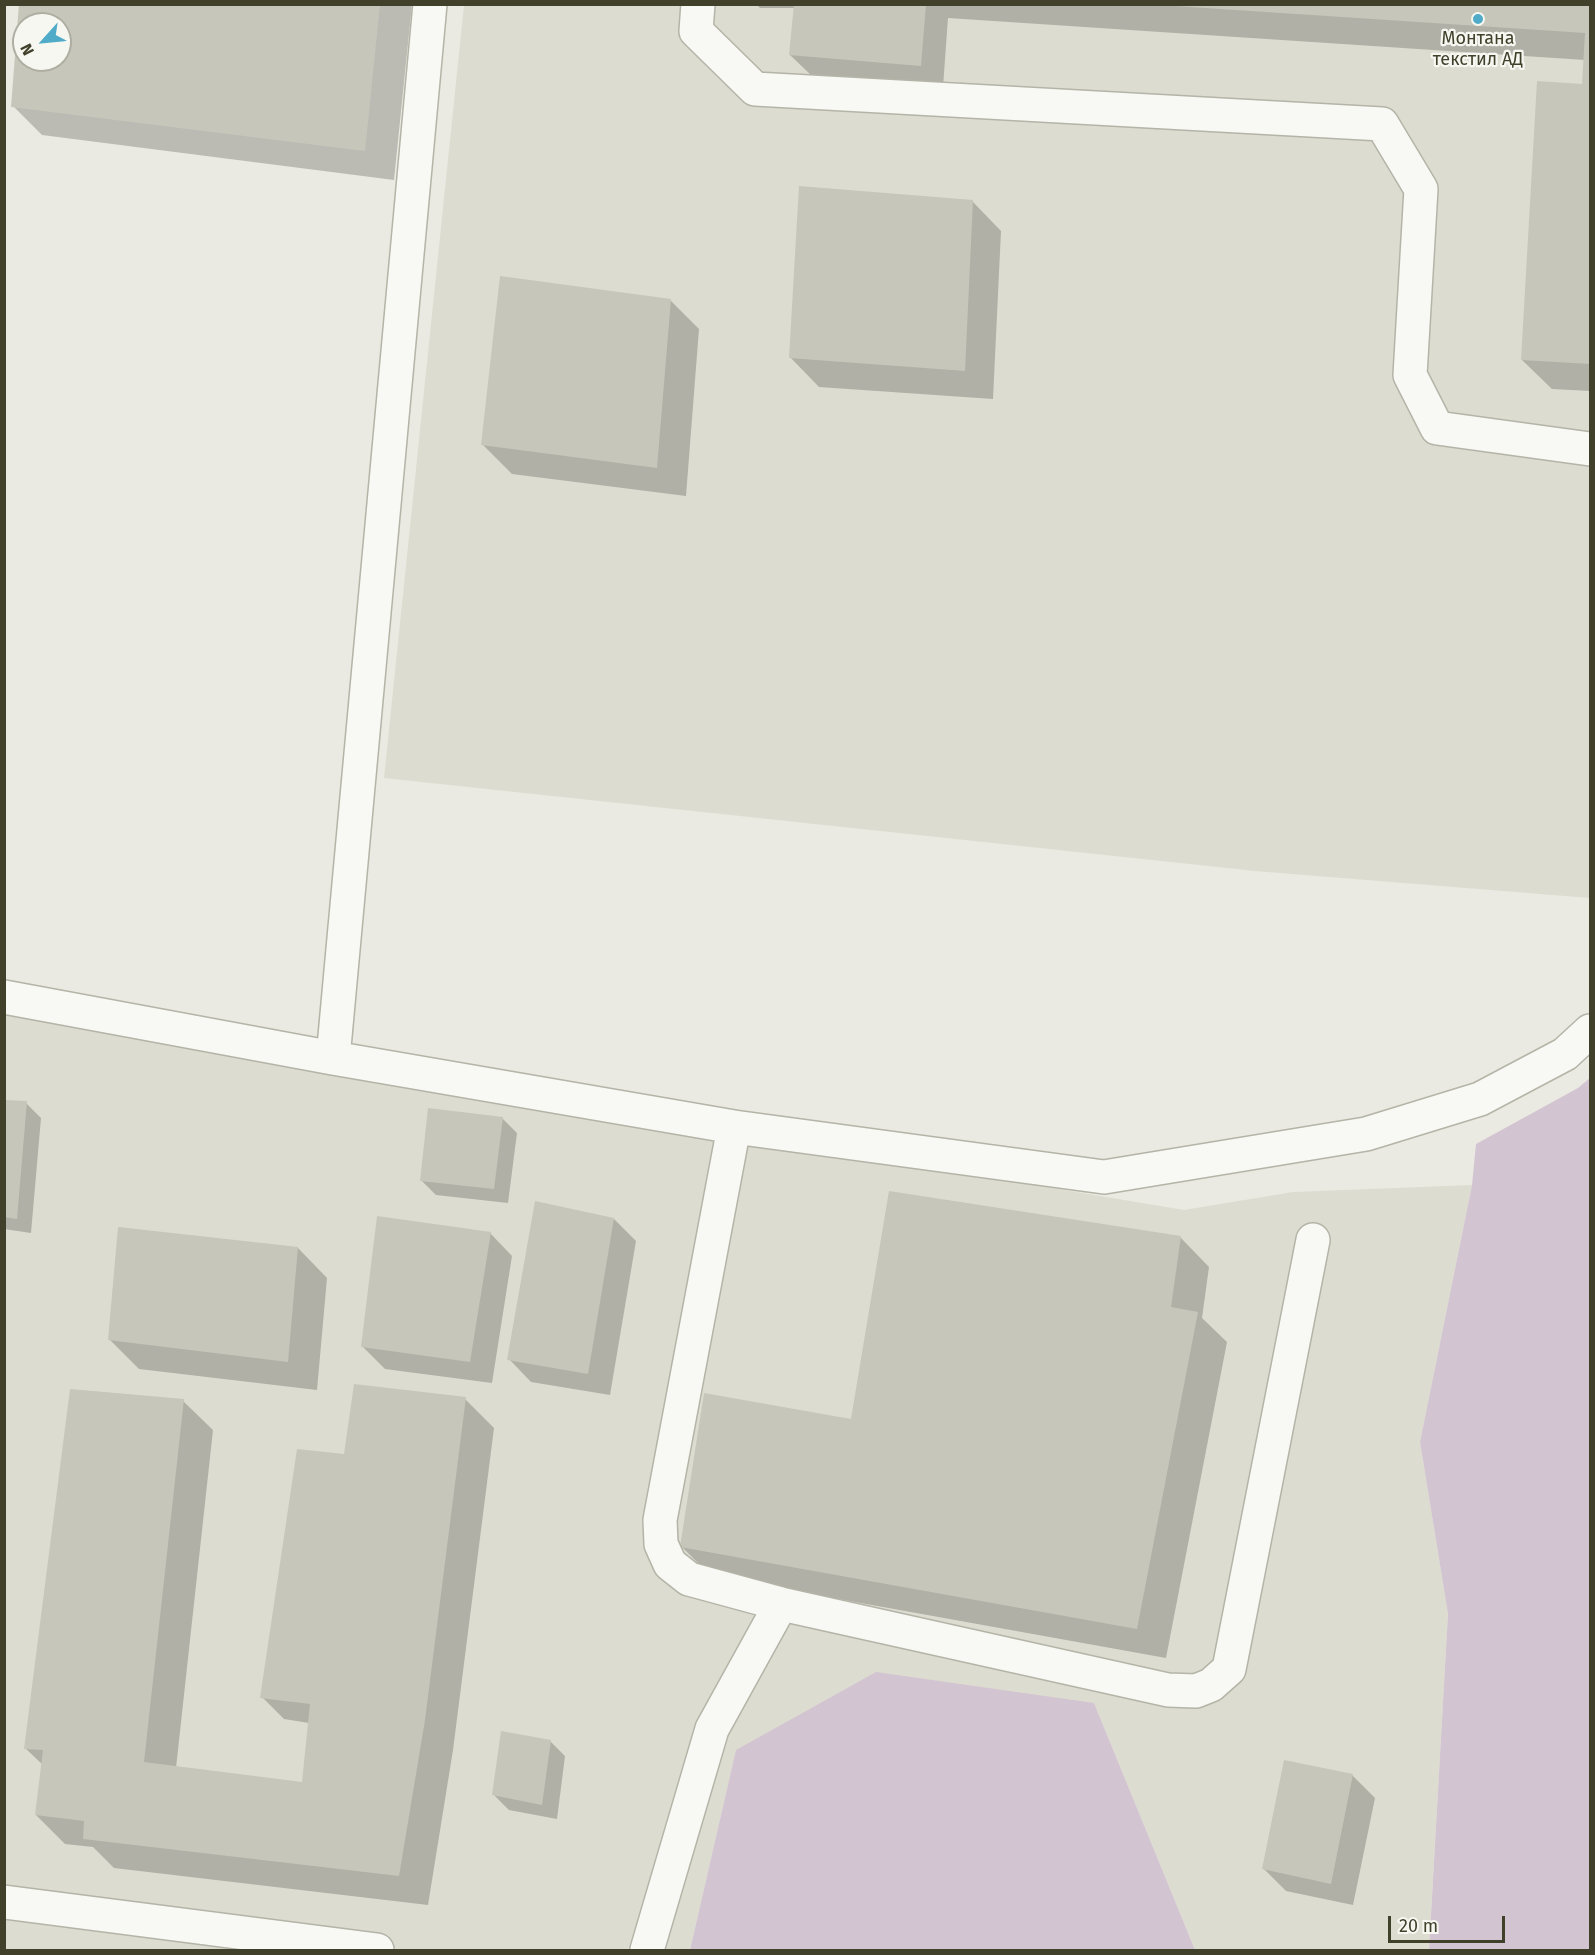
<!DOCTYPE html>
<html>
<head>
<meta charset="utf-8">
<style>
  body { margin:0 }
  #map { position:relative; width:1595px; height:1955px; overflow:hidden; background:#eaeae2; font-family:"Fira Sans",sans-serif }
  canvas { display:block }
  .frame { position:absolute; inset:0; border:6px solid #41412b; pointer-events:none }
  .north { position:absolute; left:12px; top:12px; width:60px; height:60px; box-sizing:border-box; background:#f7f7f2; border:2px solid #aeaea2; border-radius:50%; rotate:243deg; font-size:16px; font-weight:700; line-height:24px; text-align:center; color:#41412b }
  .north::after { content:''; display:block; margin:auto; width:21px; height:27px; background:#4fabc7; clip-path:polygon(50% 0,100% 100%,50% 72%,0 100%) }
  .scale { position:absolute; left:1388px; top:1916px; width:117px; height:27px; box-sizing:border-box; border:3px solid #41412b; border-top:0; padding-left:8px; font-size:18px; line-height:21px; white-space:nowrap; color:#41412b; -webkit-text-stroke:4px #f7f7f2; paint-order:stroke }
</style>
</head>
<body>
<div id="map">
<canvas width="1595" height="1955"></canvas>
<div class="frame"></div>
<div class="north">N</div>
<div class="scale">20 m</div>
</div>
<script>
const g = document.querySelector('canvas').getContext('2d');
g.lineJoin = 'round';
function fill(path, color) {
  g.fillStyle = color;
  g.fill(path, 'evenodd');
}
function toPath(rows) {
  const path = new Path2D();
  for (const r of rows) {
    path.moveTo(r[0], r[1]);
    for (let i = 2; i < r.length; i += 2) path.lineTo(r[i], r[i + 1]);
  }
  return path;
}
function trace(path, color, width, dash) {
  g.strokeStyle = color;
  g.lineWidth = width;
  g.lineCap = dash ? 'butt' : 'round';
  g.setLineDash(dash || []);
  g.stroke(path);
}
function write(font, color, halo, rows, align = 'center') {
  g.font = font + ' "Fira Sans",sans-serif';
  g.lineWidth = 4.5;
  g.setLineDash([]);
  g.textBaseline = 'middle';
  g.strokeStyle = halo;
  g.fillStyle = color;
  for (const [text, x, y, turn = 0] of rows) {
    g.save();
    g.translate(x, y);
    g.rotate((+turn || 0) * Math.PI / 180);
    g.textAlign = isNaN(turn) ? turn : align;
    if (halo) g.strokeText(text, 0, 0);
    g.fillText(text, 0, 0);
    g.restore();
  }
}
const built = toPath([
  [464,5,1590,5,1590,898,1255,871,384,778],
  [4,1013,1184,1210,1293,1192,1472,1185,1420,1442,1448,1614,1429,1950,1195,1950,1094,1703,736,1751,690,1950,5,1950]
]);
const green = toPath([
  [1590,1078,1590,1950,1429,1950,1448,1614,1420,1442,1472,1185,1476,1144,1578,1088],
  [876,1672,1094,1703,1195,1950,690,1950,736,1750]
]);
const shadow = toPath([
  [21,4,412,4,394,180,42,135,13,106],
  [24,24,60,24,60,60,24,60],
  [756,4,1590,4,1590,391,1552,389,1522,360,1583,86,1585,60,948,18,943,87,813,77,790,55,795,8,760,8],
  [972,201,1001,231,993,399,819,387,790,357],
  [670,300,699,329,686,496,512,474,483,445],
  [4,1101,26,1103,41,1118,31,1233,4,1229],
  [502,1118,517,1133,508,1203,436,1195,421,1180],
  [614,1219,636,1241,610,1395,531,1382,509,1359],
  [490,1233,512,1256,492,1383,385,1369,362,1346],
  [1180,1237,1209,1267,1202,1318,1227,1342,1166,1658,711,1576,681,1546],
  [298,1248,327,1278,317,1390,139,1369,110,1340],
  [465,1399,494,1428,453,1750,428,1905,114,1868,93,1847,65,1844,36,1815,43,1765,25,1748,183,1401,213,1430,176,1768,303,1784,309,1723,284,1719,262,1697,346,1456],
  [550,1741,565,1756,557,1819,509,1810,494,1795],
  [1352,1775,1375,1798,1353,1905,1286,1891,1264,1869]
]);
const building = toPath([
  [19,4,380,4,365,151,11,107],
  [24,24,60,24,60,60,24,60],
  [794,4,926,4,921,66,789,55],
  [1175,4,1590,4,1590,364,1521,360,1537,81,1582,84,1585,33,1175,6],
  [799,186,973,200,965,371,789,358],
  [500,276,671,299,657,468,481,445],
  [4,1100,27,1101,17,1219,4,1217],
  [428,1108,503,1117,494,1189,420,1181],
  [889,1191,1181,1236,1171,1307,1198,1312,1137,1629,680,1547,704,1393,851,1419],
  [535,1201,614,1218,588,1374,507,1360],
  [377,1216,491,1232,470,1362,361,1347],
  [118,1227,298,1247,288,1362,108,1340],
  [354,1384,466,1397,425,1720,399,1876,83,1839,84,1821,35,1815,43,1750,24,1749,70,1389,184,1399,144,1762,302,1782,310,1704,260,1698,297,1449,344,1454],
  [501,1731,551,1740,542,1805,492,1795],
  [1284,1760,1353,1774,1331,1884,1262,1869]
]);
const minor = toPath([
  [698,4,696,31,755,89,1382,124,1421,189,1410,375,1437,428,1590,449],
  [4,997,333,1058,734,1127,1104,1177,1366,1134,1480,1099,1565,1054,1590,1031],
  [333,1058,430,4],
  [734,1127,660,1520,661,1544,670,1564,689,1579,781,1604],
  [4,1902,377,1950],
  [647,1950,712,1729,781,1604,1168,1690,1196,1691,1211,1685,1229,1669,1313,1240]
]);
const markers = [
  [1478,19,6,"#4fabc7"]
];
const poiNames = [
  ["Монтана",1478,39],
  ["текстил АД",1478,60]
];
fill(built, '#dcdcd1');
fill(green, '#d3c4d1');
fill(shadow, '#0003');
fill(building, '#c6c6ba');
trace(minor, '#b4b4a7', 36);
trace(minor, '#f8f8f5', 33);
for (const [x, y, r, color] of markers) {
  const dot = new Path2D();
  dot.arc(x, y, r, 0, 2 * Math.PI);
  g.fillStyle = color;
  g.fill(dot);
  trace(dot, '#f7f7f2', 2);
}
write('18px', '#41412b', '#f7f7f2', poiNames);
</script>
</body>
</html>
